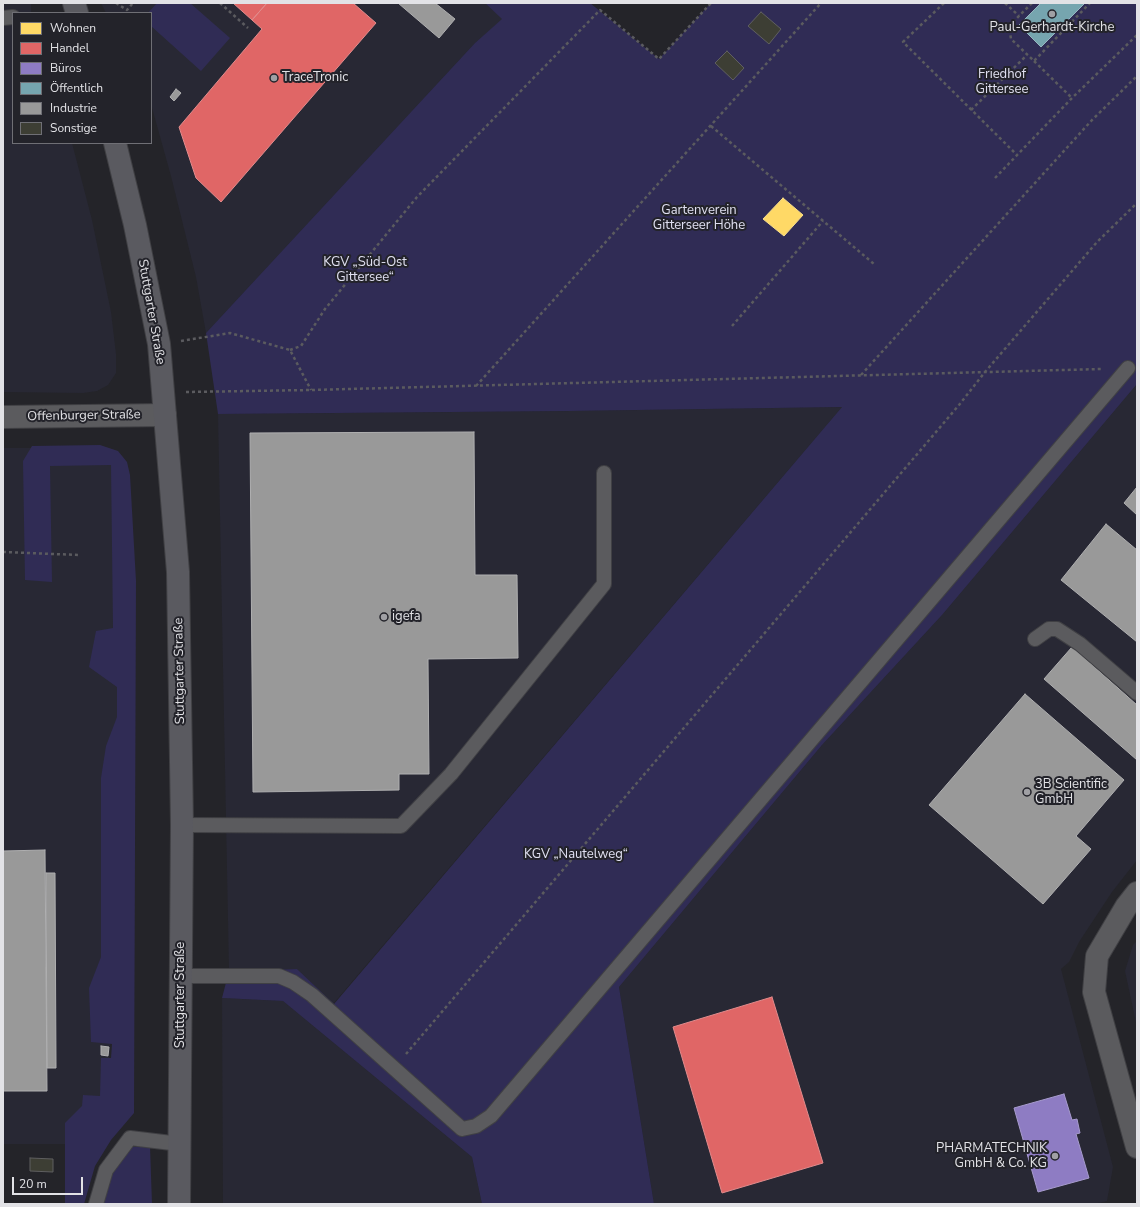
<!DOCTYPE html>
<html>
<head>
<meta charset="utf-8">
<style>
  body { margin:0 }
  #map { position:relative; width:1140px; height:1207px; overflow:hidden; background:#242429; font-family:"Nunito Sans",sans-serif }
  canvas { display:block }
  .frame { position:absolute; inset:0; border:4px solid #e2e2e6; pointer-events:none }
  .legend { position:absolute; left:12px; top:12px; width:140px; height:132px; box-sizing:border-box; background:#23232a; border:1px solid #6f6f75; margin:0; padding:5px 7px; list-style:none; font-size:12px; color:#e2e2e6 }
  .legend li { display:flex; align-items:center; gap:8px; height:20px }
  .legend b { width:20px; border:1px solid #6f6f75 }
  .scale { position:absolute; left:12px; top:1177px; width:71px; height:18px; box-sizing:border-box; border:2px solid #e2e2e6; border-top:0; padding-left:5px; font-size:12px; line-height:14px; white-space:nowrap; color:#e2e2e6; -webkit-text-stroke:3px #23232a; paint-order:stroke }
</style>
</head>
<body>
<div id="map">
<canvas width="1140" height="1207"></canvas>
<div class="frame"></div>
<ul class="legend">
<li><b style="height:11px;background:#ffd966"></b>Wohnen</li>
<li><b style="height:11px;background:#e06666"></b>Handel</li>
<li><b style="height:11px;background:#8e7cc3"></b>Büros</li>
<li><b style="height:11px;background:#76a5af"></b>Öffentlich</li>
<li><b style="height:11px;background:#999"></b>Industrie</li>
<li><b style="height:11px;background:#3d3e34"></b>Sonstige</li>
</ul>
<div class="scale">20 m</div>
</div>
<script>
const g = document.querySelector('canvas').getContext('2d');
g.lineJoin = 'round';
function fill(path, color) {
  g.fillStyle = color;
  g.fill(path, 'evenodd');
}
function toPath(rows) {
  const path = new Path2D();
  for (const r of rows) {
    path.moveTo(r[0], r[1]);
    for (let i = 2; i < r.length; i += 2) path.lineTo(r[i], r[i + 1]);
  }
  return path;
}
function trace(path, color, width, dash) {
  g.strokeStyle = color;
  g.lineWidth = width;
  g.lineCap = dash ? 'butt' : 'round';
  g.setLineDash(dash || []);
  g.stroke(path);
}
function write(font, color, halo, rows, align = 'center') {
  g.font = font + ' "Nunito Sans",sans-serif';
  g.lineWidth = 4;
  g.setLineDash([]);
  g.textBaseline = 'middle';
  g.strokeStyle = halo;
  g.fillStyle = color;
  for (const [text, x, y, turn = 0] of rows) {
    g.save();
    g.translate(x, y);
    g.rotate((+turn || 0) * Math.PI / 180);
    g.textAlign = isNaN(turn) ? turn : align;
    if (halo) g.strokeText(text, 0, 0);
    g.fillText(text, 0, 0);
    g.restore();
  }
}
const built = toPath([
  [3,3,31,3,31,13,13,13,13,143,72,143,92,220,111,312,116,354,116,373,108,385,97,391,83,393,3,392],
  [101,3,485,3,503,19,475,43,206,333,196,277,171,176,151,104,151,13,106,13],
  [1137,384,1137,860,1112,892,1079,942,1069,962,1061,969,1113,1167,1107,1201,1094,1204,654,1204,619,987,822,745,942,615],
  [842,407,333,1004,297,969,229,971,218,414,569,411],
  [3,448,96,448,114,466,120,598,110,1046,102,1144,3,1144],
  [1137,941,1137,1027,1125,971,1133,945],
  [222,998,283,1001,472,1157,482,1204,223,1204]
]);
const green = toPath([
  [157,3,190,3,230,38,201,71,151,26,151,13,148,13],
  [485,3,590,3,659,59,711,3,1137,3,1137,384,942,615,822,745,619,987,654,1204,482,1204,472,1157,283,1001,222,998,229,971,297,969,334,1004,842,407,569,411,218,414,206,333,475,43,502,19],
  [100,445,118,451,127,462,130,475,136,581,134,1113,111,1140,95,1166,84,1204,65,1204,65,1123,82,1106,83,1095,100,1096,101,1058,111,1058,112,1044,91,1042,89,988,101,957,101,778,106,746,117,717,117,687,89,667,96,631,113,628,111,465,50,466,52,582,25,580,23,461,32,446],
  [150,1146,152,1204,96,1204,106,1170,132,1147]
]);
const homes = toPath([
  [783,198,803,215,784,236,763,219,783,198]
]);
const shops = toPath([
  [233,3,267,3,252,20,233,3],
  [267,3,353,3,376,23,221,202,196,178,179,127,262,29,252,20,267,3],
  [772,997,823,1163,722,1193,673,1027,772,997]
]);
const offices = toPath([
  [1064,1094,1072,1120,1077,1119,1080,1133,1076,1134,1089,1178,1038,1192,1014,1108,1064,1094]
]);
const public = toPath([
  [1041,3,1085,3,1041,47,1019,25,1041,3]
]);
const industry = toPath([
  [398,3,435,3,455,19,439,38,398,3],
  [176,89,181,93,174,101,170,97,176,89],
  [474,432,475,575,517,575,518,658,428,659,429,774,399,774,399,790,253,792,250,433,474,432],
  [1137,487,1137,515,1124,503,1137,487],
  [1106,524,1137,550,1137,642,1061,580,1106,524],
  [1072,647,1137,705,1137,760,1044,679,1072,647],
  [1025,694,1124,780,1076,836,1091,849,1043,904,929,805,1025,694],
  [45,850,47,1091,3,1091,3,851,45,850],
  [46,873,55,873,56,1068,47,1068,46,873],
  [101,1046,109,1047,108,1056,101,1055,101,1046]
]);
const building = toPath([
  [761,12,781,29,769,44,748,26,761,12],
  [727,51,744,68,733,80,715,63,727,51],
  [30,1158,53,1159,53,1172,30,1171,30,1158]
]);
const path = toPath([
  [116,3,127,10,133,3],
  [220,3,248,28],
  [944,3,903,42,1017,155],
  [1005,3,1019,16],
  [1032,3,1009,26,1011,39,1034,61,1090,3],
  [1034,61,1072,98],
  [971,110,1027,55],
  [711,126,874,264],
  [995,178,1072,98,1137,35],
  [732,326,823,221],
  [181,341,230,333,290,350,311,390],
  [290,350,301,346,325,309,417,197,600,10,659,59,711,3],
  [861,375,1092,120,1137,76],
  [476,386,821,3],
  [186,392,311,390,1101,369],
  [3,552,79,555],
  [406,1054,959,405,985,372,1097,242,1137,203]
]);
const service = toPath([
  [3,18,13,17],
  [1035,639,1049,629,1057,629,1080,644,1137,693],
  [182,825,401,826,451,774,604,584,604,473],
  [181,976,279,976,293,982,312,995,462,1129,476,1126,491,1116,1128,368],
  [96,1204,106,1170,130,1138,180,1144]
]);
const minor = toPath([
  [3,417,165,415],
  [1137,893,1126,907,1097,956,1094,992,1137,1147]
]);
const secondary = toPath([
  [74,3,77,13],
  [115,143,135,225,159,344,178,572,182,825,179,1204]
]);
const markers = [
  [1052,14,4,"#a0a0a4"],
  [274,78,4,"#a0a0a4"],
  [384,617,4,"#a0a0a4"],
  [1027,792,4,"#a0a0a4"],
  [1055,1156,4,"#a0a0a4"]
];
const poiNames = [
  ["Paul-Gerhardt-Kirche",1052,28,"center"],
  ["TraceTronic",282,78],
  ["igefa",392,617],
  ["3B Scientific",1035,785],
  ["GmbH",1035,800],
  ["PHARMATECHNIK",1047,1149,"right"],
  ["GmbH & Co. KG",1047,1164,"right"]
];
const parkNames = [
  ["Friedhof",1002,75],
  ["Gittersee",1002,90],
  ["Gartenverein",699,211],
  ["Gitterseer Höhe",699,226],
  ["KGV „Süd-Ost",365,263],
  ["Gittersee“",365,278],
  ["KGV „Nautelweg“",576,855]
];
const streetNames = [
  ["Stuttgarter Straße",151,312,80],
  ["Offenburger Straße",84,416,-1],
  ["Stuttgarter Straße",180,671,-91],
  ["Stuttgarter Straße",181,995,-90]
];
fill(built, '#282834');
fill(green, '#302c55');
fill(homes, '#ffd966');
trace(homes, '#f6dc8c', 1);
fill(shops, '#e06666');
trace(shops, '#e18b8c', 1);
fill(offices, '#8e7cc3');
trace(offices, '#a79bce', 1);
fill(public, '#76a5af');
trace(public, '#96b7c0', 1);
fill(industry, '#999');
trace(industry, '#afafb0', 1);
fill(building, '#3d3e34');
trace(building, '#5f5f60', 1);
trace(service, '#404044', 16);
trace(minor, '#404044', 24);
trace(secondary, '#404044', 24);
trace(path, '#5b5b5f', 2.5, [3, 3]);
trace(service, '#5b5b5e', 14);
trace(minor, '#5b5b5e', 22);
trace(secondary, '#5a5a60', 22);
for (const [x, y, r, color] of markers) {
  const dot = new Path2D();
  dot.arc(x, y, r, 0, 2 * Math.PI);
  g.fillStyle = color;
  g.fill(dot);
  trace(dot, '#23232a', 1.5);
}
write('13px', '#e2e2e6', '#23232a', poiNames, 'left');
write('13px', '#e0e0f1', '#23232a', parkNames);
write('13px', '#e2e2e6', '#23232a', streetNames);
</script>
</body>
</html>
